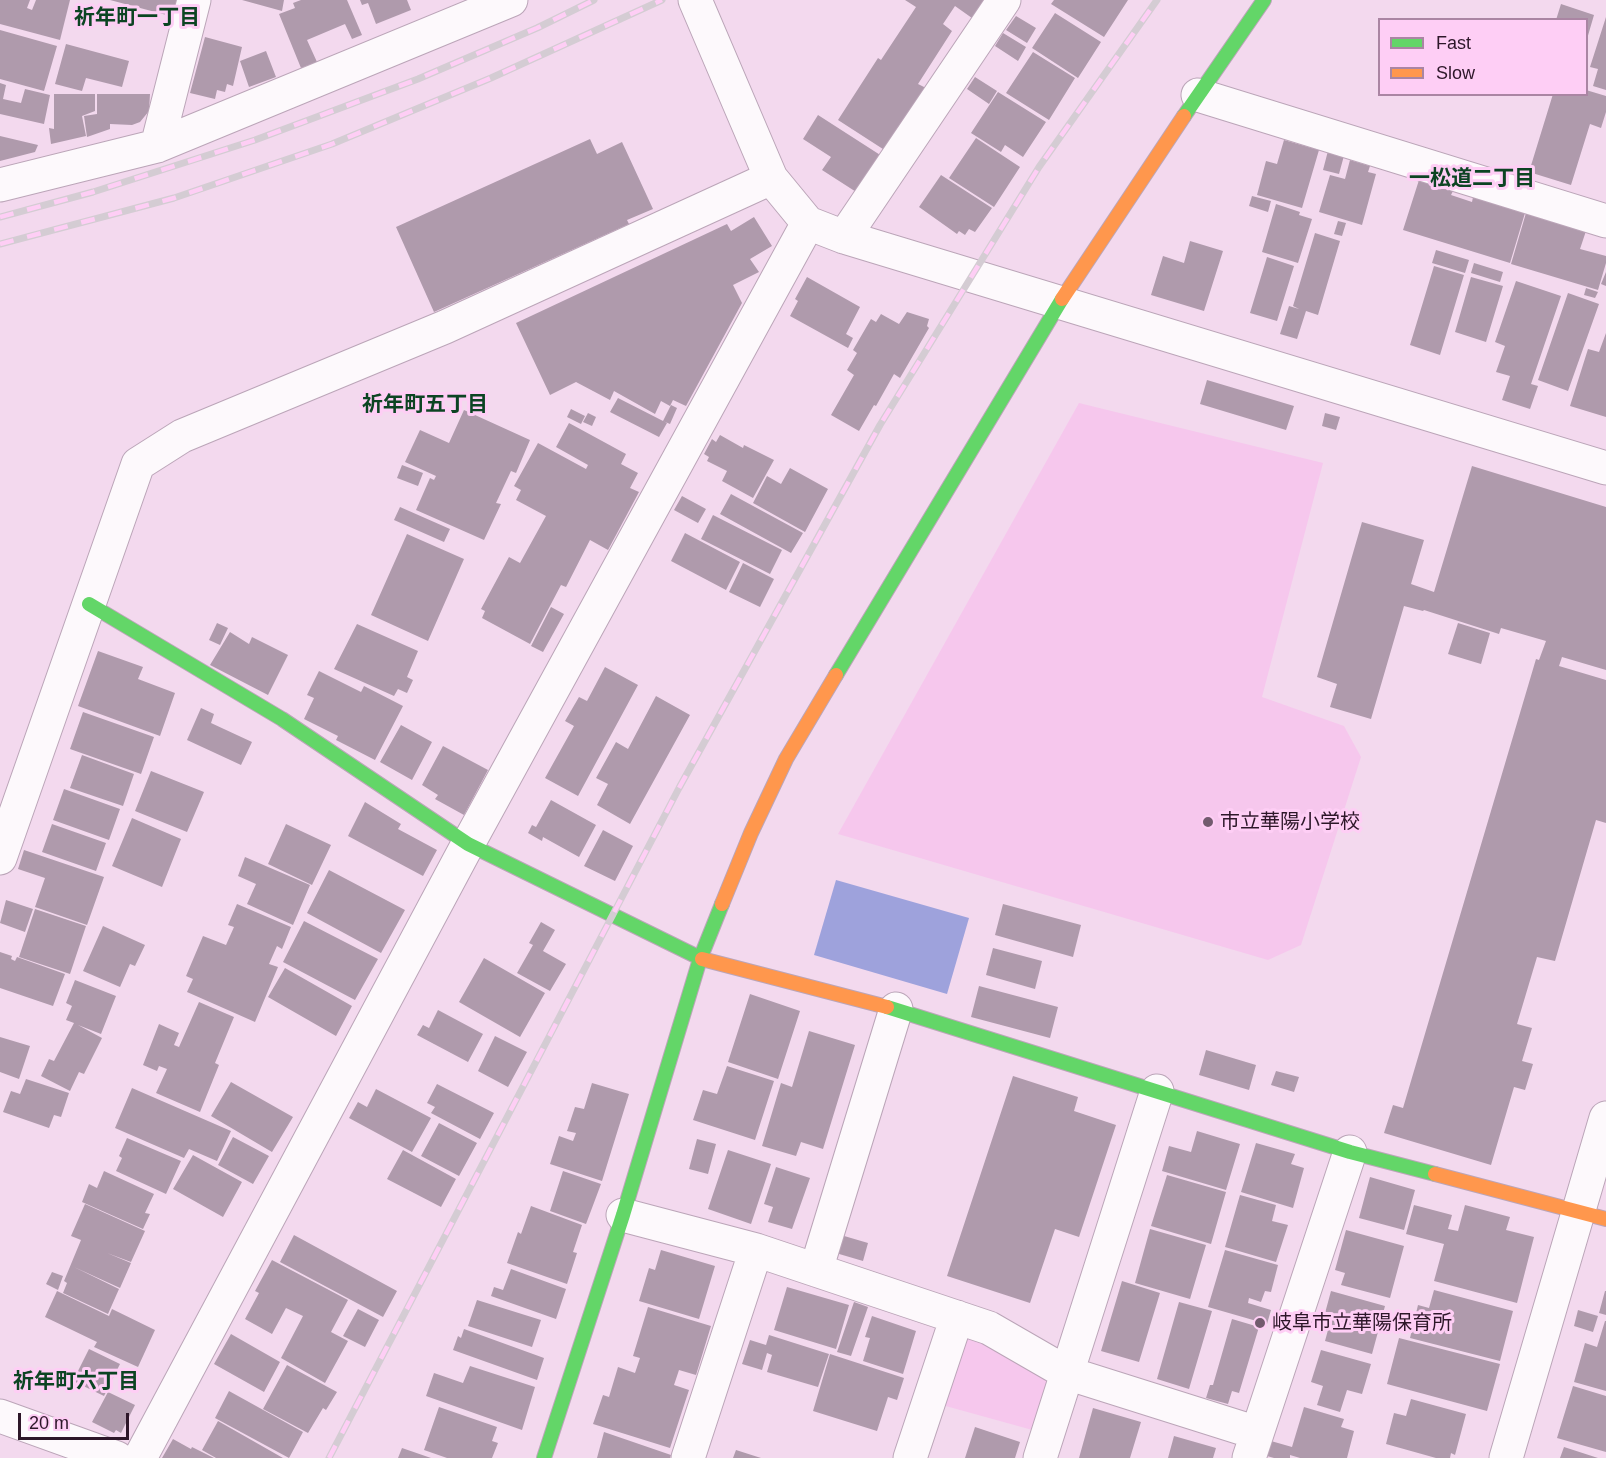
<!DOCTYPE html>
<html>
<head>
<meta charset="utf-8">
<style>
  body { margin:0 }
  #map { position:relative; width:1606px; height:1458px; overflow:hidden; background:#f3d9ee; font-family:Helvetica,sans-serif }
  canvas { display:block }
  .legend { position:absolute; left:1378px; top:18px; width:210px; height:78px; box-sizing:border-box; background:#fecef5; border:2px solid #aa85a3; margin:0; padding:8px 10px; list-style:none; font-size:18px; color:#2d1729 }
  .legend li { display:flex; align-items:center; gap:12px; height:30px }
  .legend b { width:30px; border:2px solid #aa85a3 }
  .scale { position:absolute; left:18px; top:1413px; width:111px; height:27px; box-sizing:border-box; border:3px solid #2d1729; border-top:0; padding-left:8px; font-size:18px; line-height:21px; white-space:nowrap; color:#2d1729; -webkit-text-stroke:4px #fecef5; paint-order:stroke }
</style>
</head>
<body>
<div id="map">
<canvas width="1606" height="1458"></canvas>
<ul class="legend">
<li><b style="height:8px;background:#63d668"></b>Fast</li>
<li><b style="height:8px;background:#ff974d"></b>Slow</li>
</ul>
<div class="scale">20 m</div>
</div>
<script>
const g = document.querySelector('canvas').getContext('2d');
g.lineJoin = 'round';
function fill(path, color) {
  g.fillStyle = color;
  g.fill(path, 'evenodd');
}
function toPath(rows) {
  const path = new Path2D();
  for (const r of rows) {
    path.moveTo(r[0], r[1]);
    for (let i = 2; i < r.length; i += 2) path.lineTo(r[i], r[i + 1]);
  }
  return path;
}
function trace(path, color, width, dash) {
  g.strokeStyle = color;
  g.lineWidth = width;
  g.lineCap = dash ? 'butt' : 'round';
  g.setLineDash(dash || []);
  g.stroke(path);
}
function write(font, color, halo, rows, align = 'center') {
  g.font = font + ' Helvetica,"Noto Sans JP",sans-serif';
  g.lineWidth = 6;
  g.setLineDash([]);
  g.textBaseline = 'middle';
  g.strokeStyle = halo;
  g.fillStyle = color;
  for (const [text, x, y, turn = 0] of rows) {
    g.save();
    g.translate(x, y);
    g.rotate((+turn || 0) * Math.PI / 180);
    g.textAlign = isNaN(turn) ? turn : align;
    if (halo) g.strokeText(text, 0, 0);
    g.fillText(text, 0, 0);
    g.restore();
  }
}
const green = toPath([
  [1079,403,1323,463,1262,697,1344,726,1361,757,1301,945,1268,960,838,834],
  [965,1335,986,1340,1053,1381,1036,1431,942,1405]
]);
const water = toPath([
  [836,880,969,918,947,994,814,955]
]);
const building = toPath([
  [0,0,30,0,27,8,32,10,36,0,70,0,60,40,0,24],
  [110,0,179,0,174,17],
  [242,0,284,0,282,11],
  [301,0,347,0,362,35,352,39,345,24,307,40,317,62,301,68,279,14,295,8,293,3],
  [360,0,407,0,411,10,376,24,368,3,362,5],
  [905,0,994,0,979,23,955,6,943,24,952,31,918,84,926,88,886,151,838,120,878,58,881,60,916,7],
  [1054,0,1128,0,1104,37,1051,4],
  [1561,4,1594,15,1587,39,1586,20,1556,20],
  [1055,13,1101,42,1078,78,1032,48],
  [1016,16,1036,28,1027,43,1006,30],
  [1606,17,1606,90,1593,86,1598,69,1590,67],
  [0,30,57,46,44,91,0,79],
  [1003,33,1026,47,1018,61,995,46],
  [205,37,242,47,233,86,227,84,225,92,217,90,215,99,190,93],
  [66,44,129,61,122,87,86,78,82,91,55,84],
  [266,51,276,77,249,87,240,61],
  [1033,52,1075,78,1049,120,1006,93],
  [975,77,997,91,989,104,967,89],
  [0,83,6,85,3,99,21,103,25,89,50,95,44,124,0,114],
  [1586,90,1606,96,1606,112,1601,128,1590,124,1571,185,1529,172,1553,94,1586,94],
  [998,92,1046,122,1023,157,1005,145,1001,152,971,133],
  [54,94,95,94,95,111,82,116,86,136,51,144,49,128,54,129],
  [97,94,150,94,149,111,140,122,132,125,110,124,110,129,87,137,84,116,97,114],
  [818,115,888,160,864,197,822,170,831,157,803,139],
  [0,136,38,145,35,152,0,161],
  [976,138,1020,167,994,207,949,178],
  [590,139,597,154,622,142,653,209,627,220,629,224,434,312,396,227],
  [1284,140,1319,150,1302,208,1257,195,1266,161,1277,164],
  [1329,147,1345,152,1339,174,1323,170],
  [1350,160,1370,166,1368,172,1376,174,1362,225,1319,212,1330,175,1345,179],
  [941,175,992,208,975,232,969,229,965,235,959,231,957,234,919,207],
  [1419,180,1453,191,1451,195,1472,202,1473,197,1525,213,1510,263,1403,230],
  [1252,196,1271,201,1268,212,1249,206],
  [1276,204,1300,212,1299,215,1312,219,1298,263,1262,252],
  [1526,213,1586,231,1580,249,1606,256,1606,263,1598,290,1511,264],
  [754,217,772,246,750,259,759,272,733,285,742,303,686,406,673,400,670,406,661,401,655,414,614,391,610,400,576,382,550,395,516,323,727,224,731,231],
  [1338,221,1346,223,1342,236,1334,234],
  [1315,233,1340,241,1318,315,1306,311,1297,339,1280,334,1289,306,1299,309,1293,306],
  [1190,241,1223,251,1204,311,1151,295,1163,256,1184,263],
  [1436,250,1469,260,1465,273,1432,263],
  [1267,257,1294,266,1277,321,1250,313],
  [1474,263,1503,272,1500,282,1471,273],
  [1434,266,1464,275,1440,355,1410,345],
  [1606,272,1606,286,1601,284],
  [807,277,860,307,846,334,853,338,848,348,790,316,798,301,795,299],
  [1471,277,1503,286,1486,342,1455,332],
  [1516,281,1561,296,1531,384,1538,386,1530,409,1502,400,1510,376,1496,372,1505,346,1495,342],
  [1586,288,1598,292,1595,298,1584,295],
  [1568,293,1599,304,1568,391,1538,380],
  [907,312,929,319,927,326,929,328,900,378,894,374,876,406,874,405,859,431,831,415,854,375,847,370,857,353,853,350,871,319,876,322,881,314,899,324],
  [1606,333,1606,417,1570,406,1588,349,1599,352],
  [1207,380,1294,406,1286,430,1200,404],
  [618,398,667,423,659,437,610,412],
  [671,405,677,408,670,424,663,421],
  [571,409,585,416,581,424,567,417],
  [464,410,530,440,516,473,511,471,496,503,501,504,484,540,416,510,430,478,434,480,436,476,405,462,420,430,449,443],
  [588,413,596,417,592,426,583,422],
  [1325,413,1340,417,1336,430,1322,426],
  [569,423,626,454,621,464,638,473,630,488,639,492,608,550,590,540,566,587,561,585,530,644,482,618,485,611,481,609,509,557,520,563,546,516,516,500,521,490,514,486,538,443,586,469,588,465,556,447],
  [720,435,743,448,744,445,774,460,753,498,722,481,727,471,707,461,709,457,704,454,712,439,716,442],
  [402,465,423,473,418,486,397,478],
  [1472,466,1606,507,1606,670,1562,657,1559,666,1606,680,1606,823,1596,820,1555,961,1537,957,1517,1024,1532,1028,1522,1061,1533,1064,1525,1090,1514,1087,1491,1165,1384,1133,1393,1105,1403,1108,1536,659,1539,660,1546,641,1501,628,1499,634,1424,610,1423,611,1404,606,1371,719,1330,707,1337,684,1317,677,1362,522,1424,540,1411,584,1434,592],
  [790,468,828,489,805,532,753,503,767,476,781,484],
  [731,494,803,533,791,553,720,514],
  [682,496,706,509,698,523,674,510],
  [400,507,450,529,444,542,394,520],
  [713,515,782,550,770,574,701,539],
  [685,533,740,562,726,590,671,561],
  [407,534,464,559,428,641,371,615],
  [743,563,774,579,760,607,729,592],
  [551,607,564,614,543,652,531,646],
  [217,623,228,628,220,645,209,640],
  [1458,623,1490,633,1481,664,1448,654],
  [357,624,418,651,407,677,413,680,407,693,398,689,394,696,334,669],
  [230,632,249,644,252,637,288,655,268,695,210,665],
  [98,651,143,667,138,679,175,693,160,736,78,706],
  [605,667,638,685,578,796,545,778,574,726,565,721,579,697,587,701],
  [319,671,361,692,364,686,403,706,375,760,336,740,338,736,304,719,314,698,307,695],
  [656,696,690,715,630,824,597,805,608,784,596,778,616,742,628,749],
  [201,708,214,714,211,723,252,742,241,765,187,740],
  [83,712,154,737,141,774,70,749],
  [401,725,432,742,412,780,380,762],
  [443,746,488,770,464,815,435,799,438,795,422,785],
  [82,755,134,774,123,806,70,788],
  [151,771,204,792,187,832,135,811],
  [64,789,120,809,109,840,53,820],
  [551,800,596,825,579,857,543,837,542,841,528,833,532,825,536,827],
  [365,802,401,824,398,829,437,850,423,876,348,836],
  [132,818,181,839,162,887,112,866],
  [52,824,106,843,96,871,42,852],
  [286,824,331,845,312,885,268,864],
  [603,830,633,846,615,881,584,866],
  [24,850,104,877,87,925,35,907,45,878,18,869],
  [245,857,310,885,293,925,247,904,256,884,238,876],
  [329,870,405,910,381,953,307,913],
  [6,900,33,909,25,932,0,923],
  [237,904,291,927,282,949,277,946,269,964,278,967,255,1022,187,992,193,979,186,976,203,936,226,945,234,927,228,925],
  [1003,904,1081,925,1073,957,995,935],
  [35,909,86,926,70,974,19,957],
  [304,921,378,959,355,1000,283,962],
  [541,922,555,930,543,951,566,964,550,991,517,973,533,945,529,943],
  [103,926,145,945,135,966,130,964,120,987,83,971],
  [993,948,1042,961,1035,989,986,975],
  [0,952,12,956,11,959,15,961,17,957,65,974,53,1006,0,988],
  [484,958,545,993,520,1037,459,1002],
  [285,968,352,1006,336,1036,268,997],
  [75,980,116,996,101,1034,78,1025,102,1038,84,1074,79,1072,70,1091,41,1076,49,1059,54,1061,74,1023,66,1020,72,1006,66,1003],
  [979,986,1058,1007,1050,1038,971,1017],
  [750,994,800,1011,778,1079,728,1062],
  [199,1002,234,1017,215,1063,219,1065,200,1112,156,1093,167,1069,159,1066,157,1071,143,1065,159,1024,179,1033,174,1045,179,1047],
  [438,1010,483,1034,468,1062,417,1035,423,1025,429,1028],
  [809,1031,855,1045,823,1149,801,1142,796,1156,762,1146,781,1083,792,1087],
  [495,1036,527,1052,508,1087,478,1071],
  [0,1037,30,1046,19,1079,0,1072],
  [1206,1050,1256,1065,1249,1090,1199,1075],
  [727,1066,774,1081,755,1140,693,1120,703,1090,717,1094],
  [1276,1071,1299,1077,1294,1092,1271,1085],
  [1013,1076,1078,1097,1074,1111,1116,1125,1079,1237,1055,1229,1030,1303,947,1276],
  [26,1079,69,1093,61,1117,54,1115,49,1128,3,1112,11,1091,20,1094],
  [231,1082,293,1117,272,1152,211,1116],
  [592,1083,629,1094,602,1181,550,1164,559,1136,573,1141,576,1133,567,1131,575,1107,584,1109],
  [437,1084,494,1113,480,1139,431,1113,435,1107,427,1103],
  [132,1088,231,1131,217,1161,189,1149,184,1158,115,1128],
  [376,1089,431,1118,412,1152,349,1118,358,1102,367,1107],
  [439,1123,477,1143,459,1176,421,1156],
  [1197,1131,1240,1144,1226,1190,1162,1171,1169,1146,1191,1152],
  [233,1137,269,1156,253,1184,218,1165],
  [127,1138,181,1161,166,1194,116,1171,122,1158,119,1156],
  [697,1139,716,1144,708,1174,689,1169],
  [1256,1143,1295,1154,1291,1164,1304,1168,1293,1208,1241,1192],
  [403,1150,456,1179,441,1207,387,1179],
  [728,1150,771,1164,751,1224,708,1209],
  [193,1155,242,1182,223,1217,173,1189],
  [776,1167,810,1178,792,1229,768,1222,773,1207,764,1204],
  [104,1171,154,1194,145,1213,150,1214,143,1229,82,1202,89,1184,97,1188],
  [563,1171,601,1184,586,1224,550,1211],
  [1167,1175,1226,1192,1211,1244,1151,1226],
  [1370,1177,1415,1190,1404,1230,1359,1218],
  [1240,1195,1276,1205,1272,1221,1288,1225,1276,1262,1225,1247],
  [85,1204,145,1231,131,1262,107,1253,131,1263,120,1288,74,1267,119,1289,108,1314,63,1293,67,1283,64,1281,81,1240,71,1236],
  [1414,1205,1452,1215,1448,1229,1458,1231,1465,1205,1510,1217,1506,1230,1534,1237,1517,1303,1434,1281,1444,1244,1406,1234],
  [531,1206,582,1225,573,1252,577,1253,567,1284,507,1263,518,1232,521,1234],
  [1150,1229,1206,1245,1190,1299,1135,1283],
  [1346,1230,1404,1246,1390,1298,1341,1285,1345,1273,1335,1270],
  [834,1233,868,1243,863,1261,829,1251],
  [294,1235,397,1291,383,1317,280,1262],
  [661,1250,715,1266,699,1319,639,1301,649,1268,655,1270],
  [1225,1250,1278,1265,1271,1292,1265,1291,1261,1302,1249,1298,1248,1303,1271,1310,1267,1324,1208,1307],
  [272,1260,348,1300,331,1332,348,1341,325,1383,281,1358,303,1316,286,1308,272,1334,245,1319,259,1293,255,1291],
  [511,1269,566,1289,556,1319,491,1296,494,1287,503,1290],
  [52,1272,63,1276,58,1290,46,1284],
  [1122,1281,1160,1293,1139,1362,1101,1351],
  [787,1287,849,1305,836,1349,774,1330],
  [1434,1290,1513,1311,1500,1361,1410,1338,1418,1305,1429,1308],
  [57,1291,109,1316,112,1309,155,1330,138,1367,94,1347,97,1342,45,1317],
  [1331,1291,1385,1306,1372,1354,1325,1341,1328,1330,1321,1328],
  [1605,1291,1606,1291,1606,1315,1599,1313],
  [477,1300,541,1320,532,1347,468,1326],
  [854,1302,868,1307,851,1356,837,1352],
  [1179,1302,1212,1311,1189,1389,1157,1379],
  [648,1307,711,1326,696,1375,679,1370,674,1385,689,1390,670,1448,593,1424,603,1395,609,1397,618,1367,635,1373,640,1358,633,1356],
  [358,1309,379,1320,365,1347,343,1336],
  [1578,1310,1598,1316,1593,1332,1574,1326],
  [872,1316,916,1331,903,1374,863,1361,870,1338,865,1337],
  [1232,1319,1259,1327,1239,1393,1232,1391,1228,1404,1206,1398,1210,1385,1213,1385],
  [1605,1321,1606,1321,1606,1391,1574,1382,1585,1343,1597,1347],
  [464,1329,544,1358,537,1380,453,1350,458,1336,461,1338],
  [231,1334,280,1362,264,1392,214,1364],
  [769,1335,829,1354,818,1387,767,1372,772,1355,767,1353,762,1370,742,1364,750,1340,766,1345],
  [1399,1338,1500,1364,1487,1411,1387,1384],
  [89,1349,120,1364,104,1396,73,1381],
  [1321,1350,1371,1364,1362,1394,1347,1390,1340,1412,1317,1405,1323,1386,1311,1382],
  [830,1354,904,1378,897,1400,888,1397,877,1431,813,1411],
  [287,1365,337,1392,326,1410,323,1408,308,1433,263,1409],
  [470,1366,535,1387,522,1430,426,1396,434,1373,463,1383],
  [1573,1386,1606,1396,1606,1452,1557,1438],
  [229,1391,303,1432,289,1458,215,1418],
  [108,1392,135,1405,121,1433,116,1430,114,1433,92,1422],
  [1411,1399,1466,1414,1455,1455,1451,1453,1450,1458,1436,1458,1386,1444,1394,1413,1406,1416],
  [439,1407,497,1427,492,1441,498,1443,492,1458,447,1458,424,1450],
  [1304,1407,1344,1419,1341,1427,1354,1431,1347,1458,1300,1458,1290,1455,1290,1458,1274,1458,1267,1456,1271,1441,1292,1447],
  [1093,1408,1141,1422,1130,1458,1079,1458],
  [218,1421,283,1458,216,1458,202,1450],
  [975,1427,1020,1442,1015,1458,965,1458],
  [604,1432,671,1455,670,1458,597,1458],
  [1174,1436,1216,1448,1213,1458,1168,1458],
  [173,1439,191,1449,192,1447,214,1458,162,1458],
  [1564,1447,1598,1458,1560,1458],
  [402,1448,431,1458,398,1458],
  [736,1450,761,1458,733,1458]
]);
const street = toPath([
  [695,0,771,178,808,223,844,237,1606,468],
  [1198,95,1606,221],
  [157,146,194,0],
  [0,185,157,146,511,0],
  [844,237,1004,0],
  [0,858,138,464,182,436,445,327,771,178],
  [623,1215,756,1250,989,1328,1067,1373,1257,1433],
  [816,1270,896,1009],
  [0,1416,117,1458],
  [140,1458,468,844,808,223],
  [688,1458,756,1250],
  [910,1458,957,1317],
  [1040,1458,1157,1091],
  [1249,1458,1350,1152],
  [1506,1458,1606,1118]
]);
const fast = toPath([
  [1184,116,1264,0],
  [89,604,282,719,468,844,702,959],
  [836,675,1062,299],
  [887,1007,1350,1152,1435,1174],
  [544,1458,623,1215,700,959,722,904]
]);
const slow = toPath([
  [1062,299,1184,116],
  [722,904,751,833,786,759,836,675],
  [702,959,887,1007],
  [1435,1174,1606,1219]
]);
const rail = toPath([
  [0,217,93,192,255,140,418,79,537,28,594,0],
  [0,244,174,198,332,144,491,78,662,0],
  [329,1458,679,788,880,425,1039,167,1157,0]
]);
const markers = [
  [1208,822,6,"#725b6e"],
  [1260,1323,6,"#725b6e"]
];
const poiNames = [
  ["市立華陽小学校",1220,822],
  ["岐阜市立華陽保育所",1272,1323]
];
const neighbourhoodNames = [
  ["祈年町一丁目",137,18],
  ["一松道二丁目",1472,179],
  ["祈年町五丁目",425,405],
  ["祈年町六丁目",76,1382]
];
fill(green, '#f6c7ed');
fill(water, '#9ea2dc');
fill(building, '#af9aac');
trace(street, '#bba5b8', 35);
trace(fast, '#bba5b8', 16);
trace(slow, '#bba5b8', 16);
trace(street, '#fdf9fc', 33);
trace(fast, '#63d668', 14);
trace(slow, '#ff974d', 14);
trace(rail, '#d4ccd3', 7);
trace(rail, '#fecef5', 4.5, [14]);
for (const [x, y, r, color] of markers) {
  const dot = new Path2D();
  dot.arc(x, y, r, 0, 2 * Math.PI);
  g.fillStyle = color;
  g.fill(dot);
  trace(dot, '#fecef5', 2);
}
write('20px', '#2d1729', '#fecef5', poiNames, 'left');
write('bold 21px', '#0c4423', '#fecef5', neighbourhoodNames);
</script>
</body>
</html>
